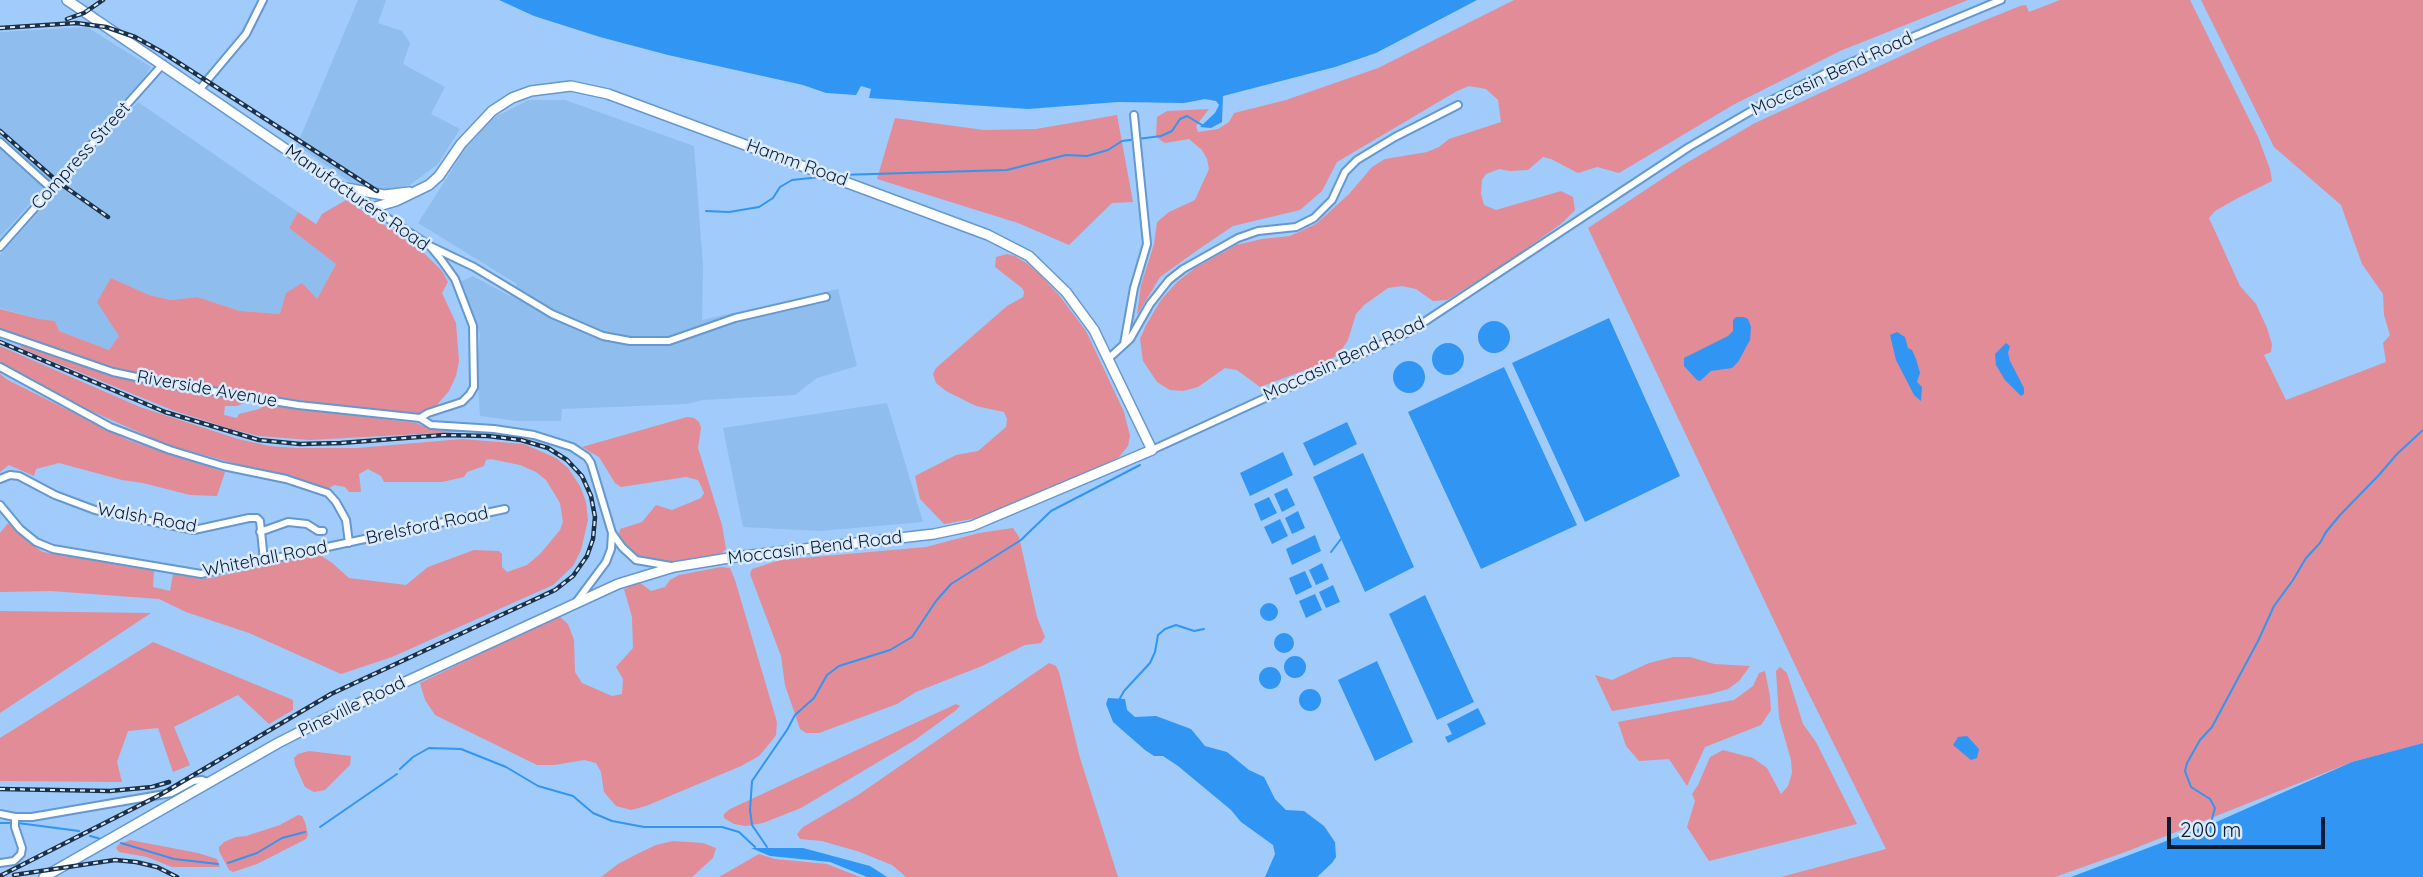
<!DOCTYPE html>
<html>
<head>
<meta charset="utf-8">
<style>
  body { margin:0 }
  #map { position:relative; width:2423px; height:877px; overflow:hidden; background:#a1cbfa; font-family:Quicksand,sans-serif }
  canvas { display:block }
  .scale { position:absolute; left:2167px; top:817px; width:158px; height:32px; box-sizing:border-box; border:4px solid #081d32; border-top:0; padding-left:9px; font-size:21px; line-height:24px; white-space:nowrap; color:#081d32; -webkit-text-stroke:5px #daeafc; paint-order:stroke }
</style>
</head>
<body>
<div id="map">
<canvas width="2423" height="877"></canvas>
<div class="scale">200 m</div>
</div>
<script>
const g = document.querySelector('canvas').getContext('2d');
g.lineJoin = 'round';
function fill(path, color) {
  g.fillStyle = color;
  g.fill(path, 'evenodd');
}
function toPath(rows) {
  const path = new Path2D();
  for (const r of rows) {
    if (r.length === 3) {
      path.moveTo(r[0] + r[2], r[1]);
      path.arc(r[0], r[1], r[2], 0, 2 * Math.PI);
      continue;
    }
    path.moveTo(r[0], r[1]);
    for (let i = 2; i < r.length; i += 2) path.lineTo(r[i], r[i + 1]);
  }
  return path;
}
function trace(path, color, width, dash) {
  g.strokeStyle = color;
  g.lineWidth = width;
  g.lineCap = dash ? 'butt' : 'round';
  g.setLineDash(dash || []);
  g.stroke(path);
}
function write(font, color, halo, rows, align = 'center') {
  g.font = font + ' Quicksand,sans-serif';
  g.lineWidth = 5;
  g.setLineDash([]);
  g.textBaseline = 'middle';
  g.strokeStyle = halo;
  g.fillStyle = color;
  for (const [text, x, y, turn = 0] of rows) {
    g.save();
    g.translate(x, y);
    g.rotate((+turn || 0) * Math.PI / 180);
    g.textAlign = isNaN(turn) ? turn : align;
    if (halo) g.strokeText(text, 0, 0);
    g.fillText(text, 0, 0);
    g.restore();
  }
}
const built = toPath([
  [358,0,386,0,378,23,402,31,410,43,403,64,445,87,431,114,460,129,438,164,410,185,385,190,351,183,297,145],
  [87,27,151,67,142,80,0,237,0,32],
  [529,100,565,100,694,146,703,265,702,320,838,289,857,366,817,378,795,395,703,400,687,404,562,409,561,421,517,421,480,416,477,368,480,334,460,282,473,276,510,296,517,284,418,223,466,148,493,118],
  [138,102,298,212,289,228,336,264,317,299,280,314,240,311,197,297,171,300,149,295,111,278,119,336,109,350,59,331,55,321,39,319,0,308,0,255],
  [887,403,923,522,820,531,743,527,723,428]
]);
const green = toPath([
  [1514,0,1968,0,1840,51,1733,105,1619,173,1597,167,1578,173,1551,159,1543,157,1528,170,1510,171,1499,169,1486,174,1482,180,1481,194,1484,205,1496,210,1561,191,1573,197,1575,210,1562,223,1509,261,1447,300,1433,301,1416,289,1402,286,1388,288,1364,305,1356,314,1348,340,1339,354,1324,363,1260,387,1237,370,1225,368,1198,387,1183,391,1170,390,1157,382,1143,361,1140,339,1146,325,1161,300,1177,282,1195,268,1236,245,1262,239,1290,236,1316,224,1349,194,1372,167,1385,159,1427,152,1439,147,1449,139,1501,122,1498,100,1486,89,1469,86,1457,91,1337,162,1322,191,1300,210,1233,226,1199,249,1160,277,1137,315,1141,285,1154,244,1157,222,1169,212,1195,200,1209,169,1207,159,1202,150,1189,139,1165,143,1156,137,1157,117,1167,111,1209,109,1196,126,1198,132,1218,129,1229,122,1234,113,1286,100,1378,68],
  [2060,0,2190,0,2258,137,2270,169,2272,181,2236,199,2215,211,2209,218,2240,286,2256,304,2267,328,2272,344,2271,352,2264,355,2286,400,2386,362,2383,343,2390,335,2384,315,2383,294,2362,264,2341,205,2274,147,2201,0,2423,0,2423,743,2352,762,2128,851,2055,877,1781,877,1886,849,1804,684,1588,228,1683,165,1755,123,1936,40,2020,6,2026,5,2029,12],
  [1117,115,1133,202,1112,203,1069,245,1018,223,877,179,895,118,984,130,1036,129],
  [346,200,418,247,442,271,448,282,442,293,456,323,459,361,456,376,449,391,435,407,417,415,264,396,129,372,50,347,0,328,0,309,39,319,55,321,59,331,109,350,119,336,97,302,111,278,149,295,171,300,197,297,240,311,280,314,286,293,302,283,317,299,336,264,289,228,298,212,316,224,322,214],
  [1007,254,1015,256,1028,264,1041,276,1059,295,1086,331,1124,412,1130,436,1128,446,1119,457,1095,470,983,517,944,524,920,499,915,476,956,455,978,451,1006,427,1007,419,1004,412,976,406,946,391,936,383,933,374,936,368,1007,306,1023,297,1024,292,1022,288,995,267,996,257],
  [22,345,133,381,249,401,237,406,225,406,224,415,237,418,239,414,259,409,266,405,416,423,430,429,473,431,310,440,259,436,231,429,172,410,23,349,20,346],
  [0,346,140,407,238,439,269,446,297,448,357,448,462,439,524,444,556,458,568,468,580,486,586,502,588,520,581,550,573,566,553,585,392,657,341,674,249,633,186,612,159,599,51,591,0,592,0,533,8,523,28,542,43,552,154,571,153,587,170,591,173,574,201,579,211,578,318,554,331,562,349,578,390,583,406,585,428,567,474,550,499,551,502,554,502,567,507,572,527,565,540,554,560,530,563,522,560,503,546,480,536,472,520,465,491,459,486,460,484,466,467,472,464,477,442,482,384,482,381,476,368,469,359,474,361,492,349,492,345,487,334,485,328,489,168,445,82,407,0,362],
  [0,374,8,380,128,440,225,472,217,496,190,495,143,483,122,480,59,463,36,469,34,476,9,465,0,472],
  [687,417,694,418,699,422,701,428,698,448,722,525,726,549,722,553,686,561,672,562,639,557,626,546,619,535,620,529,642,522,656,505,672,510,701,498,704,493,701,486,698,480,686,477,621,487,615,483,599,457,582,447],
  [1013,528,1019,537,1037,617,1045,637,1041,643,1025,645,982,666,916,692,897,704,819,733,806,733,800,729,785,685,781,656,750,574,752,569,780,560,926,547,979,533],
  [721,567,730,568,735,580,777,722,776,735,770,743,759,756,741,766,646,806,631,810,616,806,604,792,601,772,596,763,584,760,554,765,537,765,435,715,425,700,420,683,544,623,560,617,568,624,574,640,575,672,582,683,612,696,622,694,623,679,616,667,633,648,632,617,624,589,639,582,651,591,665,587,670,580,679,575],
  [0,611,151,613,0,713],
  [153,642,293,700,293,710,269,724,238,695,174,727,190,765,173,772,158,728,128,731,117,762,122,782,0,781,0,738],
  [1673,657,1690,657,1714,664,1750,666,1739,681,1728,689,1710,694,1612,711,1595,675,1612,680,1649,663],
  [1049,663,1056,666,1059,672,1080,758,1118,877,906,877,892,865,860,852,822,841,800,839,797,834,803,827,858,795],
  [1780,667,1787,673,1803,724,1816,742,1857,824,1709,861,1687,827,1695,801,1692,794,1698,785,1710,757,1723,750,1753,758,1767,768,1781,794,1788,786,1792,773,1791,760,1779,718,1776,671],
  [1765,671,1770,696,1771,710,1761,725,1705,747,1687,786,1669,759,1639,761,1626,746,1618,722,1734,700,1753,686,1759,673],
  [956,704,960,706,955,711,915,740,801,808,763,823,746,826,734,824,724,818,724,814,730,809],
  [309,751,351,756,350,765,325,790,314,792,305,787,295,765,294,758,298,754],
  [298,815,302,816,305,822,308,834,306,839,257,864,233,872,229,870,219,851,219,847,224,842,236,837,246,836,280,825],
  [130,840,198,853,217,859,220,867,172,867,147,857,119,852,116,848,118,845],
  [673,841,703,843,716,848,713,858,692,877,601,877,618,864,639,853,656,845],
  [759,854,775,859,827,864,860,877,719,877]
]);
const water = toPath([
  [499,0,1477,0,1376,53,1335,67,1223,96,1222,122,1211,128,1200,127,1215,113,1219,105,1216,101,1205,99,1184,103,1118,102,1028,109,869,98,871,89,861,86,856,95,826,93,803,85,668,55,600,37,534,16],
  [1736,317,1744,317,1748,319,1751,327,1750,340,1738,362,1732,368,1711,371,1700,381,1697,380,1684,366,1684,358,1728,336,1733,331,1733,320],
  [1609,318,1680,476,1585,522,1512,363],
  [1494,337,16],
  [1897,332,1905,337,1908,348,1912,350,1916,359,1920,373,1917,382,1922,387,1921,401,1914,395,1896,360,1890,335],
  [2006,343,2010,346,2008,353,2010,361,2024,388,2024,394,2021,396,2005,380,1996,365,1995,354],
  [1448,359,16],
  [1409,377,16],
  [1504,367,1577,525,1481,569,1408,412],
  [1347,422,1357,444,1314,466,1303,443],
  [1283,452,1293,475,1250,496,1240,473],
  [1363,453,1414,567,1365,592,1313,477],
  [1287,488,1295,505,1282,512,1274,494],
  [1269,497,1277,513,1261,521,1254,504],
  [1298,511,1305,528,1292,534,1285,518],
  [1280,519,1288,536,1272,544,1264,527],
  [1315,535,1321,551,1292,565,1286,549],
  [1322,563,1329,579,1316,585,1309,570],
  [1305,571,1312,587,1296,595,1289,578],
  [1333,585,1340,602,1326,608,1319,592],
  [1315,594,1322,610,1306,618,1299,601],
  [1425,595,1474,702,1437,720,1389,614],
  [1269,612,9],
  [1284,643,10],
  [1295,667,11],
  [1377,661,1413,742,1375,761,1338,680],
  [1270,678,11],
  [1310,700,11],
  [1108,698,1125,699,1127,710,1135,717,1156,716,1191,729,1205,746,1227,752,1249,770,1264,777,1275,799,1286,810,1304,811,1324,826,1335,842,1336,857,1332,863,1317,877,1265,877,1275,854,1273,845,1241,822,1231,810,1178,766,1163,756,1154,756,1145,750,1113,722,1106,704],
  [1478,708,1486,724,1448,743,1445,737,1452,734,1447,724],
  [1967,736,1979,749,1977,758,1971,760,1953,745,1958,737],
  [2423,743,2423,877,2071,877,2214,823,2352,762],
  [751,848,803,848,870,866,887,877,867,877,830,862,770,856]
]);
const stream = toPath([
  [839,175,1007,170,1066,155,1087,156,1108,150,1122,141,1161,136,1172,131,1180,119,1187,116,1202,125],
  [706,211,729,212,759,207,773,198,780,187,792,180,820,177],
  [1331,552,1341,539],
  [1119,700,1124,691,1150,663,1155,652,1158,635,1165,629,1176,625,1194,631,1204,629],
  [400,769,413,757,429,748,461,749,506,767,538,786,573,796,593,813,612,821,644,827,722,827,739,832,755,847],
  [0,823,10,823],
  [18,823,79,831],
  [2210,826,2215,808,2210,799,2191,787,2185,771,2187,763,2200,740,2212,727,2258,641,2274,606,2293,580,2306,558,2320,543,2326,532,2340,515,2379,475,2397,454,2423,430],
  [320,827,397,774],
  [90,836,101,839],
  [121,843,174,859,218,864],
  [767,847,752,825,750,810,752,781,787,730,795,715,814,698,827,675,839,666,890,650,912,637,936,601,951,584,1021,540,1051,511,1140,465],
  [228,863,257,853,282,838,305,832]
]);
const minor = toPath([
  [199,90,246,34,263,0],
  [0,142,52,189],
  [372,208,430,246,440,258,455,279,473,326,474,387,470,394,462,402,428,413,420,418],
  [430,246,474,267,552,314,603,336,630,341,669,341,735,318,826,297],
  [0,247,163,64],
  [0,333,113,372,169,384,298,405,420,418],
  [1124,344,1134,288,1147,244,1134,115],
  [1108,359,1130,339,1150,304,1169,280,1183,269,1238,238,1258,231,1296,227,1314,218,1332,200,1345,172,1357,160,1395,137,1458,105],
  [0,367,110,427,170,450,223,466,286,479,328,493,336,502,346,520,349,543],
  [420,418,431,425,494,429,534,435,572,447,587,457,591,463,612,533,622,547,636,560,671,566],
  [1152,450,1409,332,1689,147,1758,107,1828,72,2001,0],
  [0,479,10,475,19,476,55,495,95,510,194,530,249,518,257,518,260,521,264,561],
  [0,505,20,529,36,542,53,549,201,574,505,509],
  [260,532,288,522,307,524,318,531,323,531],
  [577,601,606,562,611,549,612,533],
  [0,814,15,817,32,817,171,793,193,781,202,780,210,783],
  [0,863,14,861,21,854,22,848,15,827,15,817]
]);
const secondary = toPath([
  [346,188,384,195,409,192],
  [44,877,278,743,327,718,618,584,674,567,735,557,934,534,972,526,1152,450,1094,330,1066,292,1029,256,988,235,608,94,571,86,531,91,512,98,492,111,461,144,439,176,429,185,396,201,372,208,67,0]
]);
const rail = toPath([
  [67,19,84,13,103,0],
  [0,28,76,23,106,27,135,37,162,52,377,191],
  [0,131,58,182,108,217],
  [0,342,165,412,259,440,300,444,341,443,444,435,488,436,521,440,548,448,567,460,582,476,591,496,595,517,593,539,587,556,573,576,555,590,331,694,158,796,0,876],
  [0,789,110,791,152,787,169,782],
  [14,875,115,860,136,862,157,867,177,877]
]);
const streetNames = [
  ["Moccasin Bend Road",1832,74,-25],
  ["Compress Street",81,156,-48],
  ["Hamm Road",797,163,20],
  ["Manufacturers Road",357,198,35],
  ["Moccasin Bend Road",1344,359,-25],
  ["Riverside Avenue",207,389,10],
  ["Walsh Road",147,518,10],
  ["Brelsford Road",427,526,-12],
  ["Moccasin Bend Road",815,548,-7],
  ["Whitehall Road",265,559,-11],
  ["Pineville Road",352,707,-26]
];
fill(built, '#8fbdee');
fill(green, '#e18c97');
fill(water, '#3195f4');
trace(stream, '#3195f4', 2);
trace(minor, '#6498cf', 10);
trace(secondary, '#6498cf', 12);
trace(minor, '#fff', 6);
trace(secondary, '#fff', 9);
trace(rail, '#1a3149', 4.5);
trace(rail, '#daeafc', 2, [5]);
write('18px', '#081d32', '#daeafc', streetNames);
</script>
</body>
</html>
